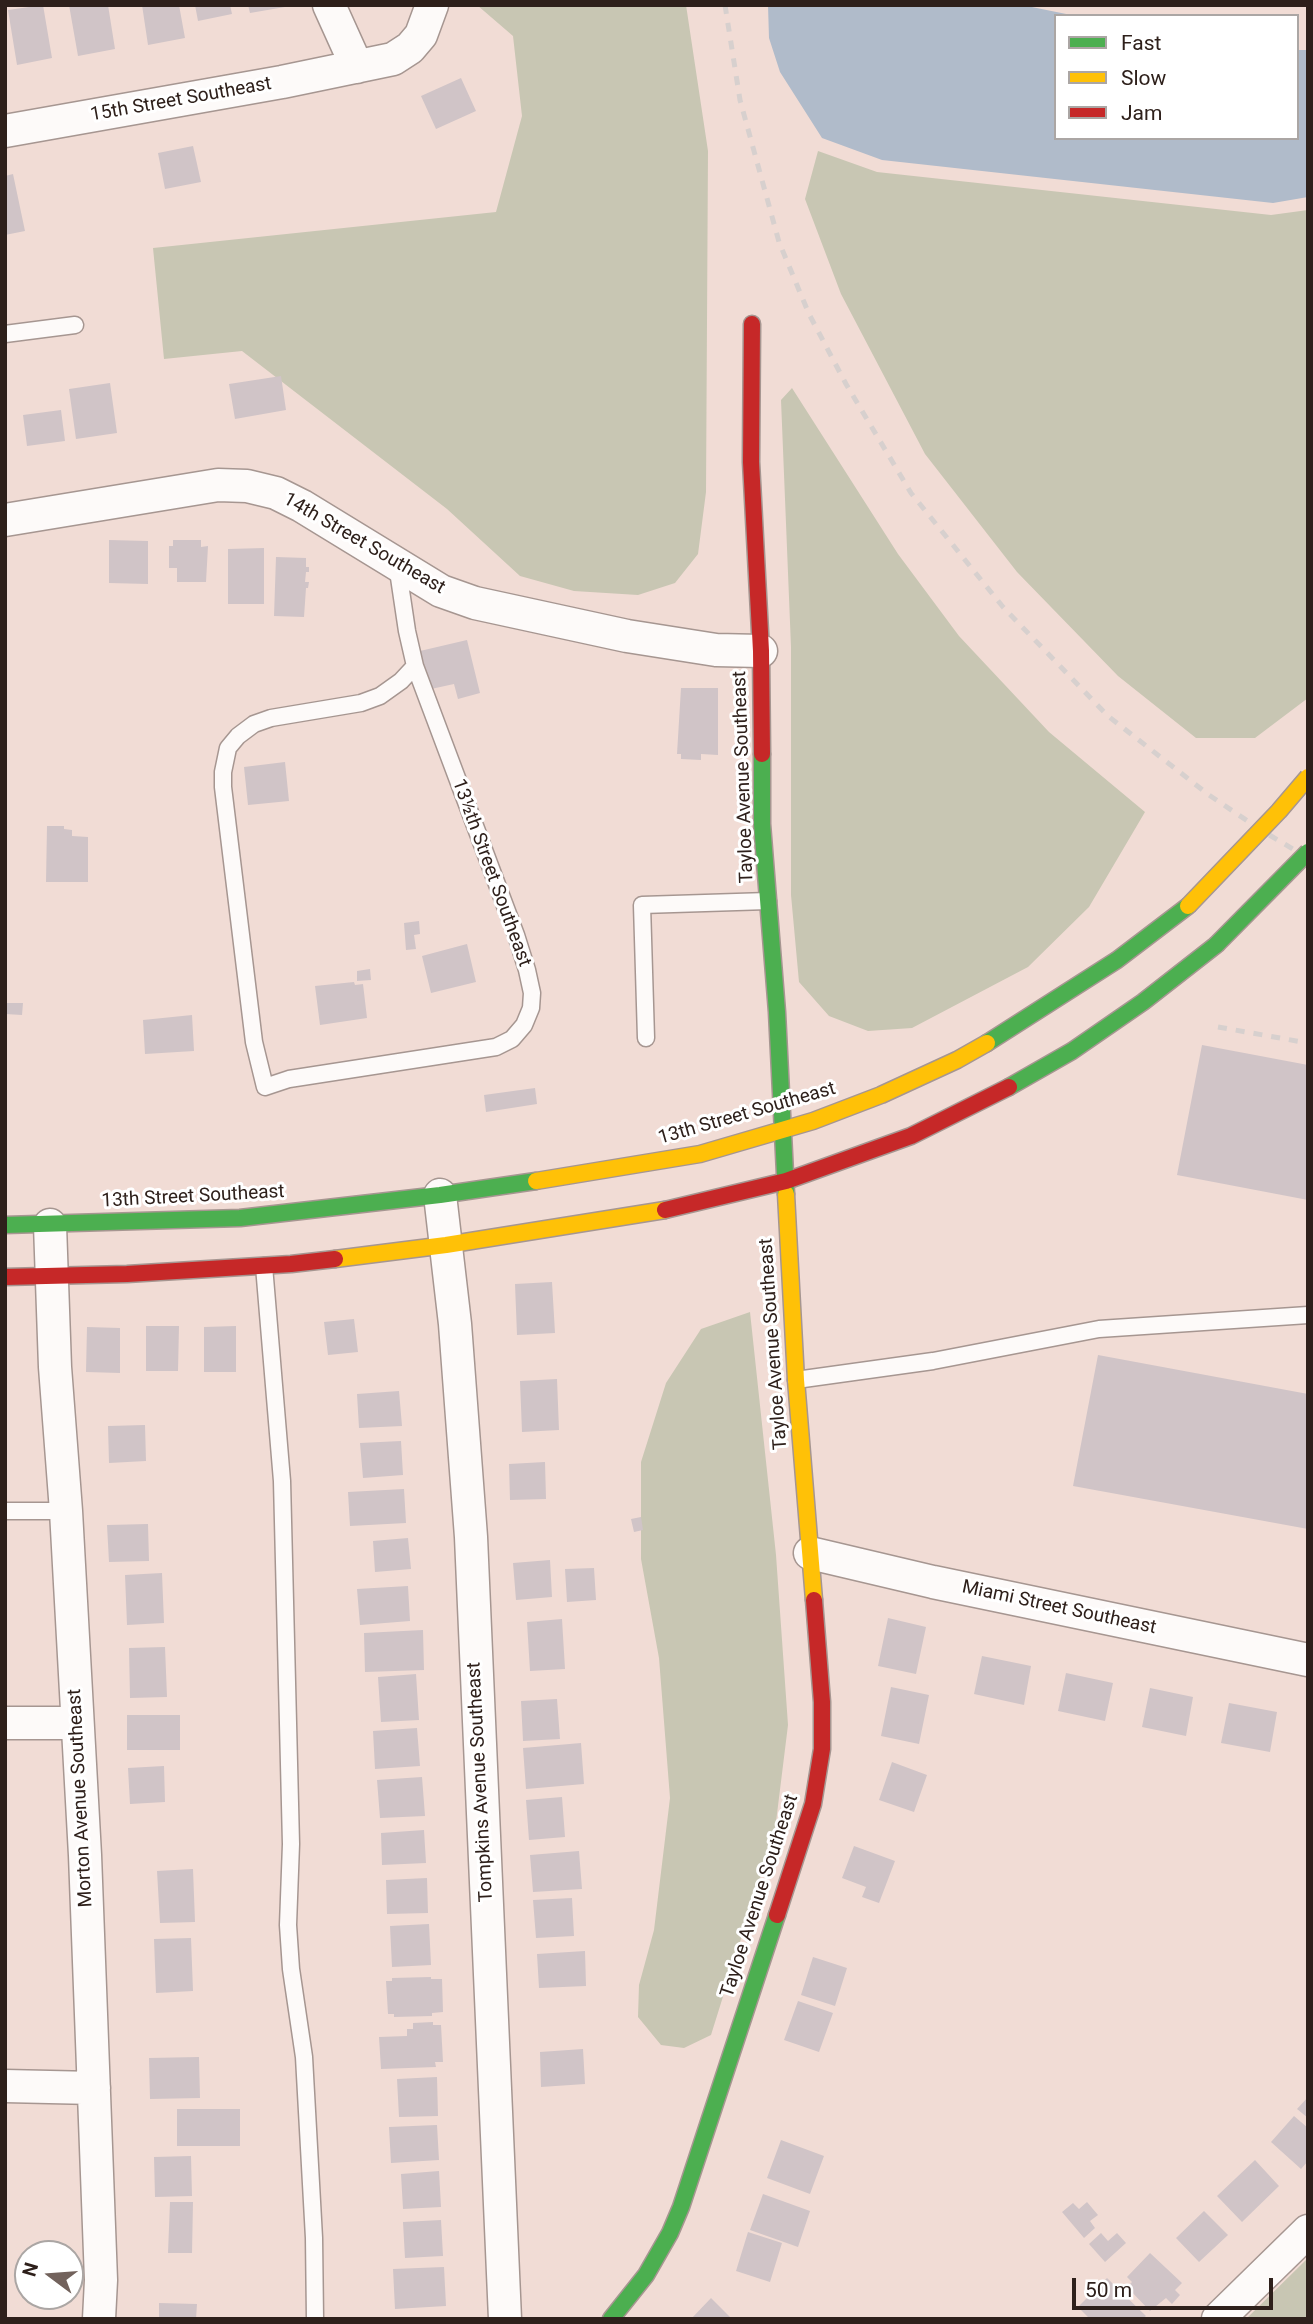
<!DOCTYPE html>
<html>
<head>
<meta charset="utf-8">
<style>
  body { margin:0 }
  #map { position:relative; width:1313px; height:2324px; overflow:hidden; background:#f1dcd5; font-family:Roboto,sans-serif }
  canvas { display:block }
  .frame { position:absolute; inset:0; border:7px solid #2e201b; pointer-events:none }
  .legend { position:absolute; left:1054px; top:14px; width:245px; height:126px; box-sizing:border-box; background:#fff; border:2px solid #aba6a4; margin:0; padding:9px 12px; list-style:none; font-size:21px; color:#2e201b }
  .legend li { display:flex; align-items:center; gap:14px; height:35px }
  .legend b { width:35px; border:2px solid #aba6a4 }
  .north { position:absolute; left:14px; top:2240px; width:70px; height:70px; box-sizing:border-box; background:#fff; border:2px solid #aba6a4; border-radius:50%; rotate:286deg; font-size:19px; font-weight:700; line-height:28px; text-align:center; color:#2e201b }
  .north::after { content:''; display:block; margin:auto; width:24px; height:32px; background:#72625c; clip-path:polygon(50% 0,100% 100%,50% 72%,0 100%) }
  .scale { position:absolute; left:1072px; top:2278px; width:201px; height:32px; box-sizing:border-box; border:4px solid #2e201b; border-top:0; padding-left:9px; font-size:21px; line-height:24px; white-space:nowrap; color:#2e201b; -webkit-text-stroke:5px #fff; paint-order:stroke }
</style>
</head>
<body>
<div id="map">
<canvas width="1313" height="2324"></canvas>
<div class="frame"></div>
<ul class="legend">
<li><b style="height:9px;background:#4caf50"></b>Fast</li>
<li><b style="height:9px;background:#ffc107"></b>Slow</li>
<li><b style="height:9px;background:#c62828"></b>Jam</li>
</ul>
<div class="north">N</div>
<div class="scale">50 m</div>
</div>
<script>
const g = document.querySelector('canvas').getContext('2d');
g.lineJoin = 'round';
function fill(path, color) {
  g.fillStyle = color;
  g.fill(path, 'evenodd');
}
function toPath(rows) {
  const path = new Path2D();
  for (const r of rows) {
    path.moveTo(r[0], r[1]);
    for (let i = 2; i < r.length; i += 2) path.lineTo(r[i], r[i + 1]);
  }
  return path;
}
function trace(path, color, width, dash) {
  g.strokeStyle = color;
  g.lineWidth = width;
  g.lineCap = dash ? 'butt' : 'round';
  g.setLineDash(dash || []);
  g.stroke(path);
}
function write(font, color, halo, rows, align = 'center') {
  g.font = font + ' Roboto,sans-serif';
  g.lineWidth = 6;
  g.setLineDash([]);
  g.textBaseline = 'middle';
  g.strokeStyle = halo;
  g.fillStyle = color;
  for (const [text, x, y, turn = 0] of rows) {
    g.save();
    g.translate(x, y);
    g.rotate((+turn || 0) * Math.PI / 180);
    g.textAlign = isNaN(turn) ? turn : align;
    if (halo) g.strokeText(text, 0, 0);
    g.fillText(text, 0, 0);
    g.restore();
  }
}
const green = toPath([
  [477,5,686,5,708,151,706,492,698,554,675,583,638,595,574,591,520,576,447,509,242,351,164,359,153,248,496,212,522,116,513,36],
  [818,151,877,172,1271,215,1308,210,1308,698,1255,738,1196,738,1118,676,1017,572,925,454,841,294,805,199],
  [792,388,898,554,959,636,1049,732,1145,812,1089,907,1028,967,912,1028,868,1031,829,1016,799,982,791,895,791,647,781,400],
  [750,1312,776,1555,788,1725,775,1830,711,2035,684,2048,661,2045,638,2017,639,1985,654,1930,670,1798,659,1658,641,1559,641,1462,666,1383,701,1329],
  [1308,2258,1308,2319,1246,2319]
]);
const water = toPath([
  [768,5,1022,5,1076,16,1056,16,1056,138,1297,138,1297,50,1308,50,1308,197,1273,203,882,160,822,138,780,72,769,38]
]);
const building = toPath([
  [43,5,52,58,17,65,8,10],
  [69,5,108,5,115,49,78,56],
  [142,5,179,5,185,38,148,45],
  [195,5,230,5,232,14,198,21],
  [248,5,285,5,285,7,250,13],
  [461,78,476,111,436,129,421,96],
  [193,146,201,182,165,189,158,153],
  [13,174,25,231,5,235,5,176],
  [281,376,286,410,235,419,229,384],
  [110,383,117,433,76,439,69,389],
  [61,410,65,441,27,446,23,415],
  [109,540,148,541,148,584,109,583],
  [173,540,201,540,201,547,208,546,206,582,177,582,177,568,169,568,169,546,173,546],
  [264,548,264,604,228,604,228,549],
  [276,557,306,558,306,567,309,567,309,572,306,572,305,582,309,582,308,588,306,588,304,617,274,616],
  [467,640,480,693,458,699,454,684,431,689,420,651],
  [681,688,718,688,718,755,701,754,701,760,681,759,681,754,677,754],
  [285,762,289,801,248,805,244,767],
  [47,826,64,826,64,829,72,830,72,836,88,837,88,882,46,882],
  [419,921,420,934,414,935,416,949,406,950,404,923],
  [467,944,476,982,431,993,422,956],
  [370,969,371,980,357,981,357,971],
  [354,982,355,985,363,984,367,1018,320,1025,315,986],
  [5,1003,23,1003,22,1015,5,1014],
  [192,1015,194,1051,145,1054,143,1020],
  [1202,1045,1308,1065,1308,1200,1177,1175],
  [535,1088,537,1104,486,1112,484,1095],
  [552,1282,555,1333,517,1335,515,1284],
  [354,1319,358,1352,328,1355,324,1322],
  [146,1326,179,1326,178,1371,146,1371],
  [236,1326,236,1372,204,1372,204,1327],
  [87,1327,120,1328,120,1373,86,1372],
  [1098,1355,1308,1394,1308,1529,1073,1486],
  [557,1379,559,1430,522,1432,520,1381],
  [399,1391,402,1426,359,1428,357,1394],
  [145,1425,146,1461,109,1463,108,1426],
  [401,1441,403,1475,363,1478,360,1443],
  [545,1462,546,1499,510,1500,509,1464],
  [404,1489,406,1523,350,1526,348,1492],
  [641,1517,643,1530,634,1532,631,1519],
  [148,1524,149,1561,109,1562,107,1525],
  [408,1538,411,1569,375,1572,373,1541],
  [550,1560,552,1597,516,1600,513,1563],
  [594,1568,596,1600,567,1602,565,1569],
  [162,1573,164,1623,127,1625,125,1575],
  [408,1586,410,1621,360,1625,357,1589],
  [888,1618,926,1627,916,1674,878,1666],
  [562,1619,565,1669,530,1671,527,1622],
  [423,1630,424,1670,365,1672,364,1633],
  [165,1647,167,1697,130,1698,129,1648],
  [982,1656,1031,1666,1024,1705,974,1694],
  [1066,1673,1113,1683,1105,1721,1058,1711],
  [416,1674,419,1720,381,1722,378,1677],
  [891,1687,929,1695,919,1744,881,1736],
  [1150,1688,1193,1697,1186,1736,1142,1727],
  [557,1699,560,1739,523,1741,521,1701],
  [1229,1703,1277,1712,1270,1752,1221,1743],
  [127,1715,180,1715,180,1750,127,1750],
  [417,1728,420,1766,375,1769,373,1731],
  [581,1743,584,1784,526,1789,523,1748],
  [892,1762,927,1775,914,1812,879,1800],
  [164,1766,165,1802,130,1804,128,1768],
  [422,1777,425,1816,380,1818,377,1780],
  [562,1797,565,1837,529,1840,526,1800],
  [424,1830,426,1863,382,1865,381,1833],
  [854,1846,895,1861,879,1903,862,1897,866,1887,842,1878],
  [579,1851,582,1889,533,1892,530,1855],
  [193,1869,195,1922,160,1923,157,1871],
  [427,1878,428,1913,387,1914,386,1880],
  [572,1898,574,1936,536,1938,533,1900],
  [429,1924,431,1965,392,1967,390,1926],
  [191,1938,193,1991,156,1993,154,1939],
  [585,1951,586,1986,539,1988,537,1954],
  [813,1957,847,1968,835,2006,801,1995],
  [431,1977,431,1979,442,1979,443,2012,432,2013,432,2016,394,2017,394,2014,388,2014,386,1981,392,1981,392,1978],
  [798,2001,833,2013,819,2052,784,2040],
  [433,2022,433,2025,441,2025,443,2062,435,2062,436,2067,381,2069,379,2037,407,2036,407,2029,413,2029,413,2023],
  [583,2049,585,2084,541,2087,540,2052],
  [199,2057,200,2098,150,2099,149,2058],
  [437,2077,438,2116,399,2117,397,2079],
  [1308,2097,1308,2118,1297,2109],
  [177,2109,240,2109,240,2146,177,2146],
  [1294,2116,1308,2128,1308,2161,1301,2169,1271,2142],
  [437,2125,439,2160,391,2163,389,2127],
  [781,2140,824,2156,810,2194,767,2178],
  [191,2156,192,2196,155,2197,154,2157],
  [1255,2160,1279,2186,1242,2222,1217,2196],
  [439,2171,441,2207,403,2209,401,2174],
  [763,2194,810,2211,798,2247,750,2230],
  [170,2202,193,2202,192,2253,168,2253],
  [1087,2202,1098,2215,1090,2221,1095,2228,1084,2238,1062,2212,1073,2203,1079,2209],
  [1204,2211,1228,2235,1199,2262,1176,2238],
  [441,2220,443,2256,405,2258,403,2222],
  [748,2232,782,2243,770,2282,736,2271],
  [1101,2233,1108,2241,1117,2233,1126,2243,1105,2262,1089,2244],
  [1150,2253,1182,2283,1175,2290,1180,2295,1172,2304,1166,2298,1150,2311,1127,2287,1132,2282,1127,2277],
  [444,2267,446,2306,395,2309,393,2269],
  [1107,2278,1146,2316,1142,2319,1090,2319,1078,2307],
  [711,2298,732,2319,691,2319],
  [159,2303,197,2304,196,2319,159,2319]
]);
const lane = toPath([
  [5,334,75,325],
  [397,564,407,631,415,666,401,681,380,696,361,703,271,718,254,724,238,736,228,748,223,772,223,787,254,1042,265,1087,289,1079,496,1047,512,1039,524,1025,531,1008,532,993,527,970,516,935,415,666],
  [646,1038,642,905,768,901],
  [264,1266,282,1481,291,1844,288,1925,291,1969,304,2057,314,2238,315,2319],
  [796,1380,933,1361,1099,1329,1308,1315],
  [5,1511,66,1511]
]);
const street = toPath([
  [329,5,357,67],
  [5,131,282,82,393,59,410,48,421,35,432,5],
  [5,520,218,485,247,486,276,493,302,506,441,591,475,603,627,636,716,650,761,651],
  [440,1195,455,1324,471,1537,505,2319],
  [50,1225,55,1367,66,1511,85,1855,101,2280,99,2319],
  [810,1553,933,1582,1308,1660],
  [5,1723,77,1723],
  [5,2086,94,2088],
  [1218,2319,1308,2231]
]);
const fast = toPath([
  [762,754,762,824,777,1012,786,1194],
  [987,1043,1117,960,1188,906],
  [1009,1087,1072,1051,1143,1002,1216,945],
  [5,1225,240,1218,440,1195,536,1181],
  [611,2319,646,2275,670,2233,681,2207,777,1915]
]);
const slow = toPath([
  [536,1181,700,1154,813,1121,881,1095,957,1060,987,1043],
  [786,1194,796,1380,814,1600],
  [335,1259,446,1245,665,1210]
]);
const jam = toPath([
  [752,324,751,462,761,651,762,754],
  [665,1210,786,1181,911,1136,1009,1087],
  [5,1277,127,1274,291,1264,335,1259],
  [777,1915,813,1804,822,1749,822,1702,814,1600]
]);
const rail = toPath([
  [725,5,740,100,779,242,809,314,846,384,911,493,1003,607,1108,716,1209,795,1261,830,1308,858],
  [1218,1027,1308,1043]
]);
const fastBridge = toPath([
  [1216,945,1308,852]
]);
const slowBridge = toPath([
  [1188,906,1279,811,1308,777]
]);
const streetNames = [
  ["15th Street Southeast",181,100,-10],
  ["14th Street Southeast",364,544,30],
  ["Tayloe Avenue Southeast",744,777,-92],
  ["13½th Street Southeast",491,873,70],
  ["13th Street Southeast",747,1114,-16],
  ["13th Street Southeast",193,1197,-3],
  ["Tayloe Avenue Southeast",774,1344,-94],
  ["Miami Street Southeast",1059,1608,12],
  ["Tompkins Avenue Southeast",481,1782,-93],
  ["Morton Avenue Southeast",81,1798,-93],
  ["Tayloe Avenue Southeast",760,1896,-72]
];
fill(green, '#c8c6b3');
fill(water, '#b0bbca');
fill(building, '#d0c4c7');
trace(lane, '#a69691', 19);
trace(street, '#a69691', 35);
trace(fast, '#a69691', 19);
trace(slow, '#a69691', 19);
trace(jam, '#a69691', 19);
trace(lane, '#fdfaf9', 16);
trace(street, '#fdfaf9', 32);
trace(fast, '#4caf50', 16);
trace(slow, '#ffc107', 16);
trace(jam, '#c62828', 16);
trace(rail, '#d7d0ce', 5, [9, 9]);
trace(fastBridge, '#a69691', 19, []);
trace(slowBridge, '#a69691', 19, []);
trace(fastBridge, '#4caf50', 16);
trace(slowBridge, '#ffc107', 16);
write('19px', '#2e201b', '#fff', streetNames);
</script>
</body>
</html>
